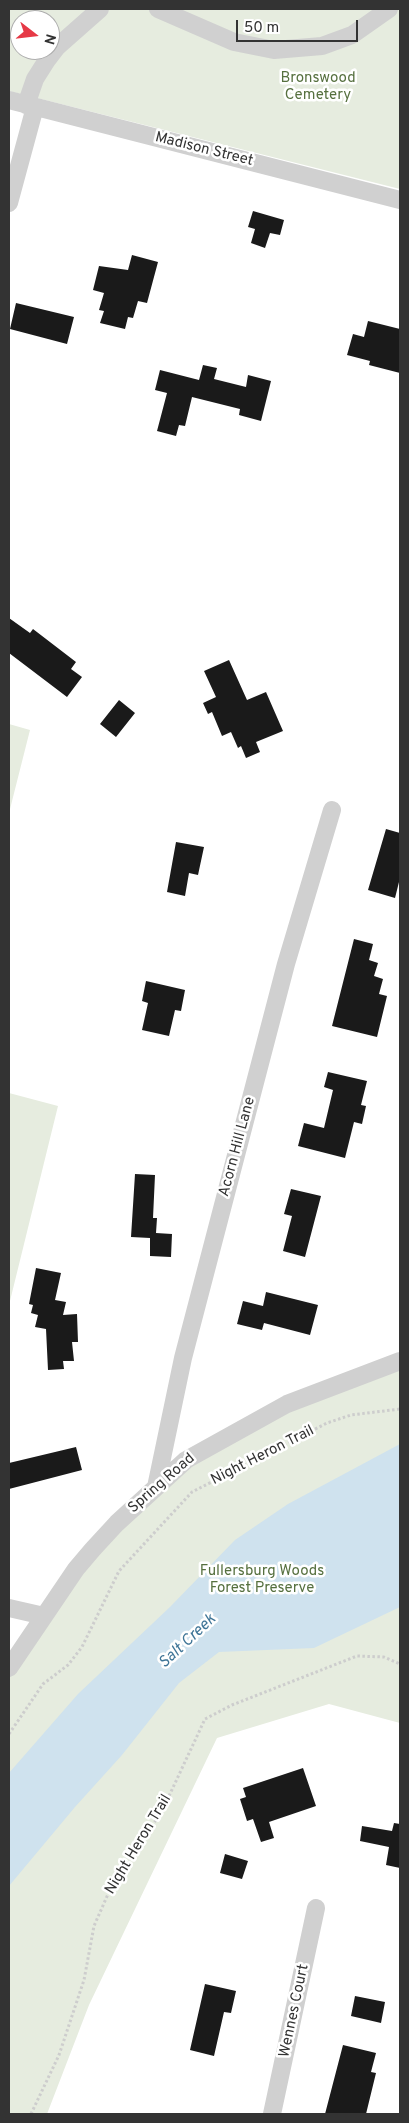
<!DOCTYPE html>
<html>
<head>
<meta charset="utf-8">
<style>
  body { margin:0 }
  #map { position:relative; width:409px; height:2123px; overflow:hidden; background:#fff; font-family:Overpass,sans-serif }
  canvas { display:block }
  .frame { position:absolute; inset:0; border:10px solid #333; pointer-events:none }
  .north { position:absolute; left:10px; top:10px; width:50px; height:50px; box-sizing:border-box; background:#fff; border:1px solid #adadad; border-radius:50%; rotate:106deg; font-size:14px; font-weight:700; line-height:20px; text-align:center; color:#333 }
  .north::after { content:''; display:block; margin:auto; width:18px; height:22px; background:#e63946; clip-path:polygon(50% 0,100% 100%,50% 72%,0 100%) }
  .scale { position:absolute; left:236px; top:20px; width:122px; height:22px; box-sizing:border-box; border:2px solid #333; border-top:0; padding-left:6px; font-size:15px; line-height:18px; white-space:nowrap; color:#333; -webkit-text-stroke:4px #fff; paint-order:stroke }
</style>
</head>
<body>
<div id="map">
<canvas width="409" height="2123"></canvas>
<div class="frame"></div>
<div class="north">N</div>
<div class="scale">50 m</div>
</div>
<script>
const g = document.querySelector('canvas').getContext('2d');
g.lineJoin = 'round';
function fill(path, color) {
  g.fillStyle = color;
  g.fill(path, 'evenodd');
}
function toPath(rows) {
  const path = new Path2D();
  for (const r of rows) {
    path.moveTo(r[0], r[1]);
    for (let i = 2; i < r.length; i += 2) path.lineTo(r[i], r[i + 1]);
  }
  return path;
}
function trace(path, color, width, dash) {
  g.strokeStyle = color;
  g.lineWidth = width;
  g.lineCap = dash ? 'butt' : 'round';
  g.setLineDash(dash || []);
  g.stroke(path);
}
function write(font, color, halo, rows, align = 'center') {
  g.font = font + ' Overpass,sans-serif';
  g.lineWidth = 5;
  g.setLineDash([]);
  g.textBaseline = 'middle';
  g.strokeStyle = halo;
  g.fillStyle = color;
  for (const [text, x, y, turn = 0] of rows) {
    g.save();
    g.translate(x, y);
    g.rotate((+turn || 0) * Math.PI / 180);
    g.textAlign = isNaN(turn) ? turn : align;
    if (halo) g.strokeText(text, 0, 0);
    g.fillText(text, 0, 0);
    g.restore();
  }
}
const green = toPath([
  [9,9,400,9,400,189,9,91],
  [20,20,50,20,50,50,20,50],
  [9,724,30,730,9,813],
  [9,1093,58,1106,9,1305],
  [400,1365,400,1723,329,1704,217,1738,89,2005,47,2114,9,2114,9,1676,81,1570,190,1462,281,1413]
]);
const water = toPath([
  [400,1444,400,1607,314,1648,219,1652,179,1683,122,1755,75,1807,9,1886,9,1773,78,1694,170,1607,235,1540,288,1504]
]);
const building = toPath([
  [253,211,284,220,280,235,270,233,265,248,251,243,255,229,248,227],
  [132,255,158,262,147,303,138,301,133,318,128,317,125,329,100,323,104,311,99,310,104,293,93,290,99,266,128,270],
  [16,303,74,317,67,344,10,329],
  [368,321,400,329,400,373,369,365,370,361,347,355,353,334,364,337],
  [203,365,217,368,214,379,246,387,248,375,271,381,261,421,239,415,240,409,192,397,185,426,179,425,176,436,157,431,167,393,155,390,160,370,199,380],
  [9,618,30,633,33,629,76,662,71,669,82,677,67,697,9,653],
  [229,660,247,700,266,692,283,731,256,742,260,752,246,758,241,746,238,748,231,732,222,736,212,712,208,714,203,703,216,697,204,671],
  [119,700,135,713,116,737,100,724],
  [386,829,400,833,400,878,395,898,368,890],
  [176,842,204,847,198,875,189,873,185,896,167,892],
  [354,939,373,944,369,960,378,963,374,976,383,979,379,994,387,996,377,1037,332,1026],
  [146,981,185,990,181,1011,175,1010,169,1036,142,1030,148,1003,142,1001],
  [328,1072,367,1081,361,1105,366,1106,362,1124,354,1122,345,1158,298,1146,304,1123,324,1128,333,1090,324,1087],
  [135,1174,155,1175,153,1218,157,1218,156,1233,172,1234,171,1257,150,1256,150,1238,131,1237],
  [291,1189,321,1196,305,1257,283,1251,292,1216,284,1214],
  [36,1268,61,1273,55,1300,66,1302,63,1315,77,1314,78,1342,72,1342,74,1361,63,1361,64,1369,48,1370,46,1329,35,1327,38,1315,31,1313,33,1305,29,1304],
  [266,1292,318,1305,310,1335,264,1323,262,1330,237,1324,243,1301,263,1306],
  [76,1447,82,1470,9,1489,9,1463],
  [303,1768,316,1806,269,1822,274,1838,261,1842,253,1819,247,1821,240,1799,246,1797,243,1788],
  [394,1823,400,1824,400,1868,386,1865,389,1847,360,1841,362,1826,392,1831],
  [225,1854,248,1861,242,1879,220,1873],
  [205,1984,236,1991,231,2013,224,2012,214,2056,190,2050],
  [355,1996,385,2002,381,2023,351,2016],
  [343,2045,376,2053,371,2072,376,2073,366,2114,325,2114]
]);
const path = toPath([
  [9,1734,43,1684,68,1665,82,1647,119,1571,192,1492,327,1423,351,1415,400,1409],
  [31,2114,59,2055,84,1980,94,1926,112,1885,162,1811,205,1719,232,1705,357,1656,384,1657,400,1664]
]);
const minor = toPath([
  [158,9,234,42,274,50,322,46,352,35,389,9],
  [9,100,400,200],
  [26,105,35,79,47,60,57,47,100,9],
  [9,203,35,107],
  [156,1487,183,1358,286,964,332,810],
  [9,1608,44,1616],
  [9,1668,76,1569,93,1549,117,1523,186,1460,287,1404,400,1361],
  [272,2114,316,1908]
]);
const parkNames = [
  ["Bronswood",318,79],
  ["Cemetery",318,96],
  ["Fullersburg Woods",262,1572],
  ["Forest Preserve",262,1589]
];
const streetNames = [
  ["Madison Street",204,150,14],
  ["Acorn Hill Lane",238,1147,-75],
  ["Night Heron Trail",263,1456,-27],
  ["Spring Road",162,1484,-41],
  ["Night Heron Trail",139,1845,-59],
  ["Wennes Court",295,2011,-78]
];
const waterNames = [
  ["Salt Creek",188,1642,-43]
];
fill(green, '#e6ecdf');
fill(water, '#cfe2ee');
fill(building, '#1a1a1a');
trace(path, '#cdcdcd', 3, [2.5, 2.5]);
trace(minor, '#d0d0d0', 18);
write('15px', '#56703f', '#fff', parkNames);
write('15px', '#333', '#fff', streetNames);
write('italic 16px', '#3f7597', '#fff', waterNames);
</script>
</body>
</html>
